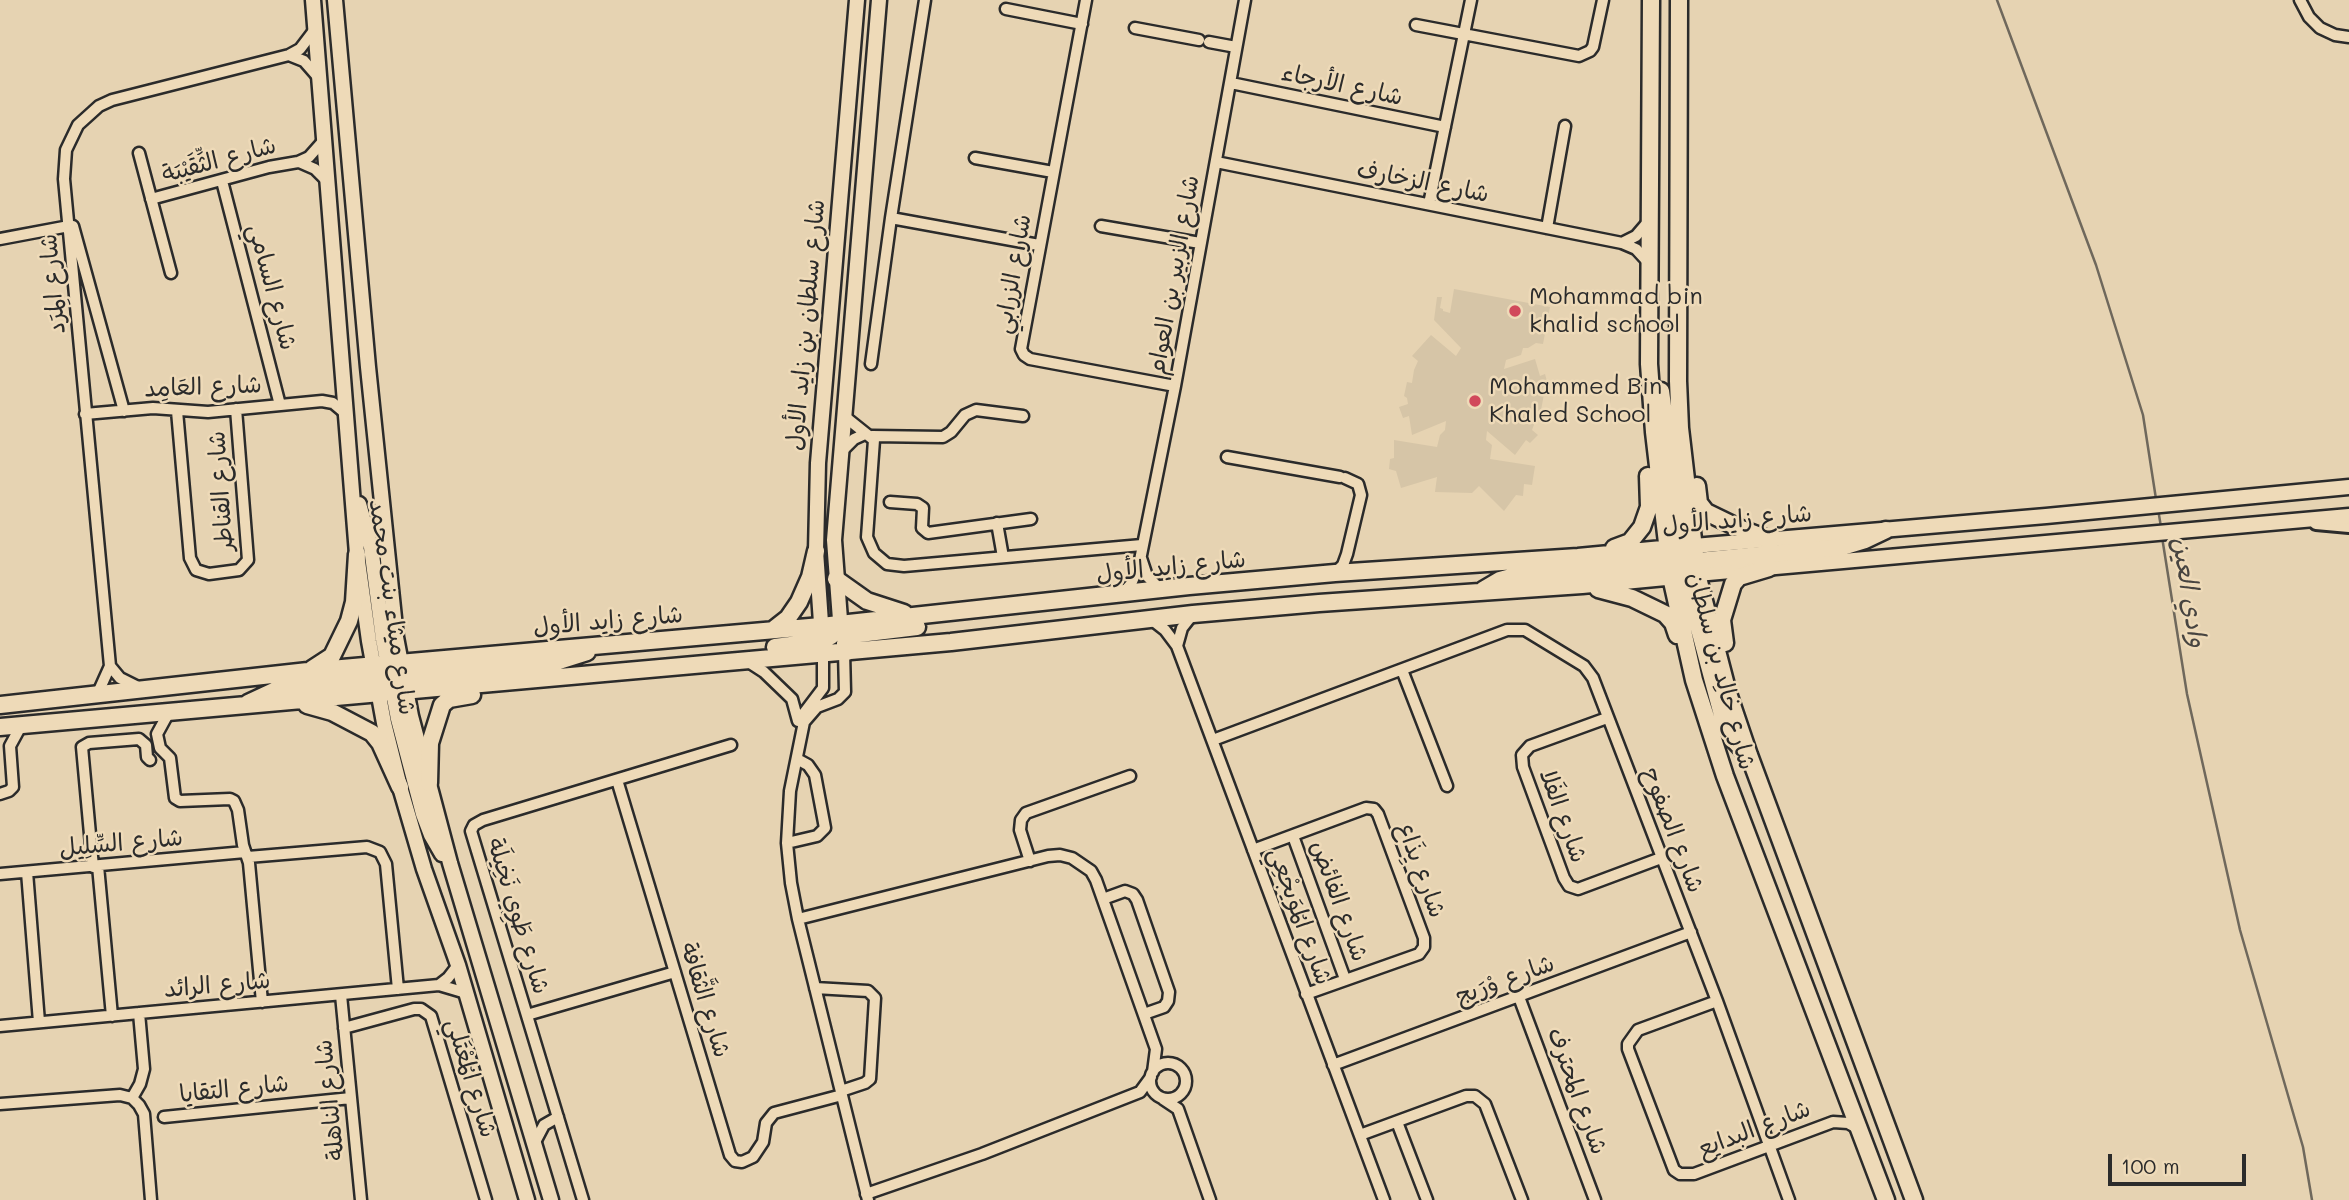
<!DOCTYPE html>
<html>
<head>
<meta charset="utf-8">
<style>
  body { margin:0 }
  #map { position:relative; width:2349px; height:1200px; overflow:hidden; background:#e6d3b2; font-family:Mali,sans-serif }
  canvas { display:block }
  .scale { position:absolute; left:2108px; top:1154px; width:138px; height:32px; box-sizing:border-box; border:4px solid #2b2b2b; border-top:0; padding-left:9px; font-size:21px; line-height:24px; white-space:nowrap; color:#2b2b2b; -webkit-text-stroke:5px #eedab8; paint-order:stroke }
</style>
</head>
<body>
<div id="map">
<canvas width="2349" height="1200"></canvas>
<div class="scale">100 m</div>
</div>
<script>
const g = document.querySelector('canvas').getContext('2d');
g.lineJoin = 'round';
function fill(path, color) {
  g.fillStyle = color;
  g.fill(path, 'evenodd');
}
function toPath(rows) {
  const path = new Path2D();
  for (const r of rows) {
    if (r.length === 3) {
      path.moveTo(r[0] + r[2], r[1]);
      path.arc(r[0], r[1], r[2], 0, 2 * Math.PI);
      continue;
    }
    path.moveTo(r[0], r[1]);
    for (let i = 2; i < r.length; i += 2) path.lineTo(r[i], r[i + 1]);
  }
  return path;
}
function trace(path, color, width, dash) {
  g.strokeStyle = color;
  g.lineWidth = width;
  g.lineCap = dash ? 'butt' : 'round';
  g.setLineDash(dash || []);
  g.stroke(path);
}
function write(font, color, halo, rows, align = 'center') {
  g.font = font + ' Mali,"Playpen Sans Arabic",sans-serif';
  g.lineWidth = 5;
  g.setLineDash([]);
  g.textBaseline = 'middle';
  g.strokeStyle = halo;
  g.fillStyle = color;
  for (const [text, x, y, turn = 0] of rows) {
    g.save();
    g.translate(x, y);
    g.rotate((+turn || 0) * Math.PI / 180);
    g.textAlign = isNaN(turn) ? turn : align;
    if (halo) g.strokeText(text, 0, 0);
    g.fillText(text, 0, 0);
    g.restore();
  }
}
const built = toPath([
  [1454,289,1550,307,1543,344,1536,343,1528,348,1523,348,1521,355,1506,360,1504,369,1535,359,1540,376,1545,374,1548,385,1541,388,1544,394,1539,421,1535,422,1532,430,1538,435,1530,443,1526,440,1515,455,1487,431,1486,440,1492,445,1490,459,1535,466,1532,485,1524,484,1523,496,1516,495,1504,511,1479,486,1472,493,1435,492,1437,477,1401,488,1396,471,1389,469,1390,459,1394,458,1394,440,1437,447,1440,435,1445,430,1446,421,1412,435,1409,416,1403,418,1399,407,1408,404,1407,398,1404,396,1407,382,1412,383,1414,370,1418,361,1412,356,1431,335,1456,356,1461,348,1434,320,1437,297,1442,297,1440,308,1443,309,1443,311,1450,313]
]);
const stream = toPath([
  [1997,0,2096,265,2143,415,2156,499],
  [2158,509,2161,527],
  [2162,537,2187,694,2240,930,2303,1147,2312,1200]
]);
const minor = toPath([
  [1086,0,1021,349,1024,355,1030,359,1175,386],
  [2300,0,2309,17,2320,28,2335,35,2349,37],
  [1006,9,1082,24],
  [1416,25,1579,56,1590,51,1593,47,1603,0],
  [1135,28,1199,40],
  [1209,42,1236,47],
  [289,55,304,61,318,77],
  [1231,83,1445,127],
  [139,153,171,273],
  [975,158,1053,172],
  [299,162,315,169,326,180],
  [1216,162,1622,243,1636,249,1648,262],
  [222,181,280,405],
  [151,199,269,167,298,162,309,157,325,139],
  [1429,204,1471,0],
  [891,218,1039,245],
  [73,226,124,411],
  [1101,226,1200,243],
  [1547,228,1565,126],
  [0,239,69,226],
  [1622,243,1636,236,1648,222],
  [871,364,891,218,925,0],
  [177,411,190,558,196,570,209,574,239,570,248,560,236,409],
  [85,414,153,408,208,412,322,401,333,403,345,413],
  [844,416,874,440,867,537,874,553,887,564,904,566,1142,545],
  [872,436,943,437,951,432,965,415,976,410,1023,416],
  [841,452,854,439,865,434],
  [1227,457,1340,477],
  [890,502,917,504,923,508,922,528,928,533,1031,519],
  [997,523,1003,557],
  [1141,558,1147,576,1160,589],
  [1336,572,1343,565,1347,554,1361,495,1358,484,1345,478],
  [1122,594,1131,584,1139,565,1175,386,1245,0],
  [1151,619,1165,630,1177,646,1384,1200],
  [1177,646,1182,628,1193,614],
  [844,652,845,692,838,699,817,707,804,722,790,791,787,843,791,883,798,919,868,1200],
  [747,661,764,672,792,699,798,721],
  [110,666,120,678,140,688],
  [1402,670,1447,786],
  [97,695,110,666,64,179,66,150,78,125,99,106,112,100,289,55,300,49,316,28],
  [169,712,157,734,160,748,170,758,175,798,180,801,230,799,234,801,238,810,243,845,249,863,262,1002],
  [801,717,823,688,823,653],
  [1607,718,1530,746,1522,755,1523,767,1564,878,1569,886,1578,889,1661,858],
  [1213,740,1507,630,1525,630,1584,666,1593,678,1717,1001,1789,1200],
  [617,780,730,1155,735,1161,742,1162,753,1157,763,1142,766,1123,774,1113,842,1095],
  [0,794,9,791,13,787,10,746,22,724],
  [1293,836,1345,979],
  [787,843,817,836,825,828,815,775,808,765,797,759],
  [1253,850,1366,808,1374,809,1378,814,1424,938,1424,947,1419,954,1306,994],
  [248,857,367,847,380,852,386,864,398,989],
  [1030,861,1020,830,1021,820,1026,813,1130,776],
  [98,866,112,1016],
  [93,867,82,747,89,743,139,739,146,745,147,757,150,760],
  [27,872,39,1022],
  [0,874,245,852],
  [1103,899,1125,891,1133,894,1137,900,1169,992,1168,1001,1164,1007,1144,1014],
  [798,919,1048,856,1060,855,1072,858,1091,871,1096,880,1156,1049,1153,1072],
  [439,985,448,978,458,965],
  [815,988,868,991,875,998,870,1079,865,1083,841,1091],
  [341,995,361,1200],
  [1519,997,1595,1200],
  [1717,1001,1638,1030,1628,1044,1628,1049,1674,1170,1680,1174,1694,1174,1833,1122,1848,1123,1859,1129],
  [527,1015,675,972],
  [0,1026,439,985,466,993],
  [344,1028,414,1009,421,1009,431,1016,486,1200],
  [1168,1081,18],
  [1333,1065,1691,932],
  [132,1098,140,1084,144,1069,139,1013],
  [1163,1099,1178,1109,1210,1200],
  [0,1104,120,1095,132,1098,139,1105,144,1114,151,1200],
  [164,1117,351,1098],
  [1397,1122,1427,1200],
  [1360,1135,1466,1096,1475,1096,1485,1104,1522,1200],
  [534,1144,544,1125,558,1117],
  [866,1194,982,1154,1140,1092,1151,1077],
  [583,1200,471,831,474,825,483,820,731,745]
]);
const tertiary = toPath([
  [2316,523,2349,526]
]);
const secondary = toPath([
  [313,0,357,554,369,641,384,723,400,787,424,869,458,965,527,1200],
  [335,0,368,367,396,637,411,716,450,863,551,1200],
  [359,504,371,547,383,639,398,719,423,814,431,835,442,854],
  [1694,546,2046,516,2349,487],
  [1697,574,2349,516],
  [841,633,834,540,879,0],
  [822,637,816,551,818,463,857,0]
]);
const primary = toPath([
  [1651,0,1649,364,1654,432,1671,577,1694,680,1725,776,1886,1200],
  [1679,0,1678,381,1680,428,1697,574,1728,693,1749,755,1914,1200],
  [1661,391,1683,556],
  [1697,486,1699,503,1706,512,1739,528,1770,540],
  [1614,548,1630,542,1642,527,1649,507,1648,476],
  [1666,548,1677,557,1683,569,1725,726,1731,737,1746,753],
  [1688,562,1842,547,1865,540,1886,530],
  [836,579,867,601,904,613],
  [1598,589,1632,598,1665,614,1673,623,1677,635],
  [1483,590,1500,580,1511,577,1677,561],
  [774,629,788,618,799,602,810,577,816,551],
  [1725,643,1722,620,1733,584,1739,577,1769,568],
  [775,647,822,641,831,636,840,623],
  [847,652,845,643,851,635,917,627],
  [312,669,332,656,349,621,354,602,357,554],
  [248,703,276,690,549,664,587,652],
  [0,705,308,671,821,626,1189,586,1335,573,1578,557,1694,546],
  [307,705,332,712,372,733,380,743,400,787],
  [0,727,951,642,1193,614,1319,603,1582,585,1697,574],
  [429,783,430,743,442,705,449,699,472,695]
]);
const markers = [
  [1515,311,7,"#d1495b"],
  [1475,401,7,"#d1495b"]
];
const streetNames = [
  ["شارع الأرجاء",1342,85,12],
  ["شارع الثِّقَيْبَة",219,160,-15],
  ["شارع الزخارف",1423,182,11],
  ["شارع الزرابي",1013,274,-80],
  ["شارع الزبير بن العوام",1174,275,-80],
  ["شارع المِرَد",53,284,-95],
  ["شارع السامي",272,287,75],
  ["شارع سلطان بن زايد الأول",806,325,-85],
  ["شارع العَامِد",203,387,-2],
  ["شارع القناطر",221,491,-94],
  ["شارع زايد الأول",1737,520,-5],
  ["شارع زايد الأول",1171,567,-6],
  ["شارع ميثاء بنت محمد",392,607,82],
  ["شارع زايد الأول",608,621,-5],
  ["شارع خالِد بن سلطان",1721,671,75],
  ["شارع الفَلا",1563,816,70],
  ["شارع الصفوح",1673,830,69],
  ["شارع السِّلِيل",121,843,-5],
  ["شارع يِذَاع",1421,870,70],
  ["شارع الفائض",1339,901,70],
  ["شارع طَوِي نَخِيلَة",518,916,73],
  ["شارع المُوَيجْعِي",1300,916,70],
  ["شارع وْرَيج",1505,980,-20],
  ["شارع الرائد",217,985,-5],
  ["شارع الثَّقافة",705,1000,73],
  ["شارع المُعْتَلي",471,1078,73],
  ["شارع التقايا",234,1089,-6],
  ["شارع المحترف",1577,1091,70],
  ["شارع الناهلة",330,1100,-96],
  ["شارع البدايع",1754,1129,-21]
];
const poiNames = [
  ["Mohammad bin",1529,297],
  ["khalid school",1529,325],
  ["Mohammed Bin",1489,387],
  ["Khaled School",1489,415]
];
const waterNames = [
  ["وادي العين",2189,592,81]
];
fill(built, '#d6c5a7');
trace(stream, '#6f685c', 2.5);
trace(minor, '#2b2b2b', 15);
trace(tertiary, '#2b2b2b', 18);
trace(secondary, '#2b2b2b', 19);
trace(primary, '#2b2b2b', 21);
trace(minor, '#eedab8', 10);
trace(tertiary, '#eedab8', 12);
trace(secondary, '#eedab8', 14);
trace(primary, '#eedab8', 16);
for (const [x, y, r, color] of markers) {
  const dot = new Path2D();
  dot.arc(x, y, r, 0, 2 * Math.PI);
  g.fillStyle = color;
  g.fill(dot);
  trace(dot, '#eedab8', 2.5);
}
write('24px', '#2b2b2b', '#eedab8', streetNames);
write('24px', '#2b2b2b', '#eedab8', poiNames, 'left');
write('italic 26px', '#474440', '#eedab8', waterNames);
</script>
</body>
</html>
